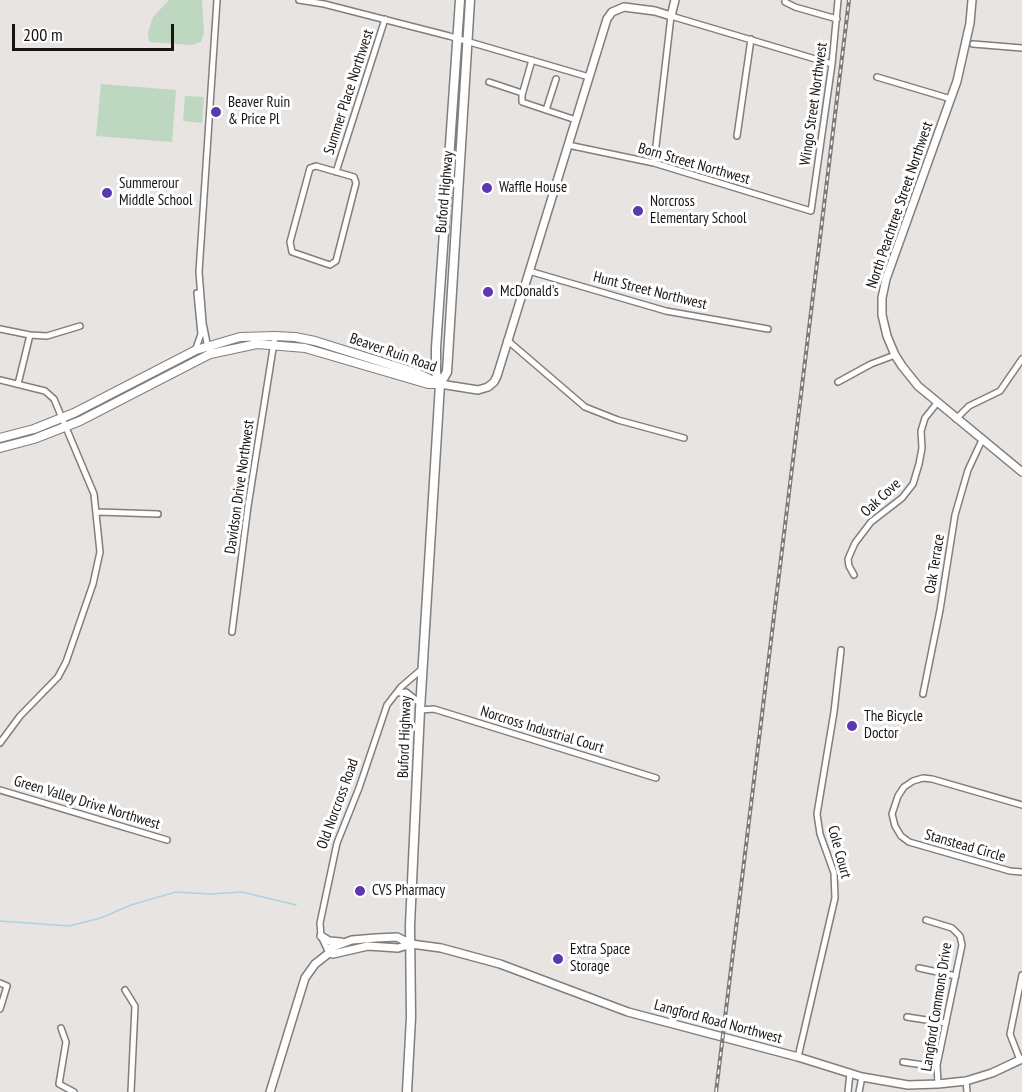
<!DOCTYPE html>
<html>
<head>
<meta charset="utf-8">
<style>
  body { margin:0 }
  #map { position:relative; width:1022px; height:1092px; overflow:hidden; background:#e7e4e2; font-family:"PT Sans Narrow",sans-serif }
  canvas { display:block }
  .scale { position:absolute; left:12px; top:24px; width:162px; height:27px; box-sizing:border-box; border:3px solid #161514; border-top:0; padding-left:8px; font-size:18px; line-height:21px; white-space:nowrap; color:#161514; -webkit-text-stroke:4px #fff; paint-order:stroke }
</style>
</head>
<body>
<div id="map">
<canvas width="1022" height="1092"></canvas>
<div class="scale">200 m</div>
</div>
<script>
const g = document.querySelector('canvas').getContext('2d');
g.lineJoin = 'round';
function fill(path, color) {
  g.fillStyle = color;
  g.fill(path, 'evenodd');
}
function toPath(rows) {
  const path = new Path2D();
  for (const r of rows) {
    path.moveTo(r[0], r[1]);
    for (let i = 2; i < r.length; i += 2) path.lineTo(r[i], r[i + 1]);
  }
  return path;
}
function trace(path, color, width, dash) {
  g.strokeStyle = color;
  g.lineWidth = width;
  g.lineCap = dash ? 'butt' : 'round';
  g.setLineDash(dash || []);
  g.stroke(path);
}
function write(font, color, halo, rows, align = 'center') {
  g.font = font + ' "PT Sans Narrow",sans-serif';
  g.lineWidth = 6;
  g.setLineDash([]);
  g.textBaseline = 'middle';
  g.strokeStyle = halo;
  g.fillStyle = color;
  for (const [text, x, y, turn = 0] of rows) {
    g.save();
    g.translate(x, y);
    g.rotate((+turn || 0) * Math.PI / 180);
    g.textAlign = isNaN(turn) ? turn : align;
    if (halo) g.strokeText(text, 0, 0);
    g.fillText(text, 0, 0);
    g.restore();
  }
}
const green = toPath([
  [169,0,202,0,204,33,201,42,191,45,149,42,148,33,153,17],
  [101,84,176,90,172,142,96,136],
  [185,96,204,97,202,123,183,121]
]);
const stream = toPath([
  [0,921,69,926,101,918,131,905,176,892,210,894,242,892,296,905]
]);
const minor = toPath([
  [299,0,324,4,449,36,589,77],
  [785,0,785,2,795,7,837,19],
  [973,44,1022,48],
  [532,60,522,95,522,102,576,120],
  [877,77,951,99],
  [489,82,522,93],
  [546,110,556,79],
  [737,136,751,39],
  [568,145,654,163,811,211,832,64,838,0],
  [654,163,671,16,832,64],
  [316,166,354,177,356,183,336,261,330,265,292,252,290,242,310,168,316,166],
  [336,172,385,19],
  [529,271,666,311,768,329],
  [0,329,30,335,47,336,80,326],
  [507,340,585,407,618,420,684,438],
  [208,348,203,323,199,272,217,0],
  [195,351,201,334,197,293],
  [0,380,45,391,54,399,94,494,100,552,93,584,66,662,58,677,20,716,0,743],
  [838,382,871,364,895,355],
  [18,384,30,335],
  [956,419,969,406,1000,391,1022,359],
  [98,512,158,514],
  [854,575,849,566,848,559,855,543,871,522,902,498,913,484,919,464,922,448,921,431,925,418,937,403],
  [232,632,248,506,275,336],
  [397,693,406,692,420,703],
  [923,694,940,610,955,515,968,470,982,440],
  [420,710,434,709,656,778],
  [0,790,167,840],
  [1022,805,932,779,923,778,913,781,904,787,898,796,892,814,895,826,901,836,909,842,1010,871,1022,872],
  [926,920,952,928,960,936,962,945,937,1065,938,1084],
  [329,953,321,936,320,923,337,843,359,788,387,705,401,687,422,669],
  [919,968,956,976],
  [0,983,7,986,0,1009],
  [125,990,135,1006,131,1092],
  [907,1017,946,1023],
  [61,1028,66,1042,59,1084,74,1092],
  [798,1057,835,898,834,873,820,834,817,814,834,712,841,650],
  [1020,1060,1010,1034,1022,975],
  [903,1062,937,1067],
  [966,1081,967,1092],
  [848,1092,850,1073],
  [859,1092,862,1077]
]);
const tertiary = toPath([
  [972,0,970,23,957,81,886,279,882,298,882,315,887,336,895,355,902,366,918,386,1022,472],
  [440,384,478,390,488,387,494,382,497,376,607,19,612,12,624,7,655,11,671,16,675,0],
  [321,936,329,941,341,942],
  [329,953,333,954,368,946,398,948,411,944,441,948,500,964,628,1012,798,1057,862,1077,908,1085,938,1084,966,1081,992,1073,1022,1059],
  [270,1092,305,978,315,964,329,953,330,948,352,940,376,938,397,937,411,944]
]);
const secondary = toPath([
  [0,438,34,429,74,413,196,350,240,337,275,336,295,337,315,341,417,373,440,384],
  [0,448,34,439,80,421,210,354,257,344,305,348,428,384,439,384]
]);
const primary = toPath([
  [440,384,447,372,470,0],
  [407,1092,411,1017,410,925,420,710,440,384,436,373,436,348,460,0]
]);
const rail = toPath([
  [716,1092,849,0]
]);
const markers = [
  [216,112,6,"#5b38b0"],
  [487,188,6,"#5b38b0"],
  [107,193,6,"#5b38b0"],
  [638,211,6,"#5b38b0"],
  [488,292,6,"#5b38b0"],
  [852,726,6,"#5b38b0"],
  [360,891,6,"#5b38b0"],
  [558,959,6,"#5b38b0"]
];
const streetNames = [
  ["Summer Place Northwest",349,92,-72],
  ["Wingo Street Northwest",814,104,-82],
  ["Born Street Northwest",694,164,16],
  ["Buford Highway",445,192,-85],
  ["North Peachtree Street Northwest",900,205,-71],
  ["Hunt Street Northwest",650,291,14],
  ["Beaver Ruin Road",393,353,19],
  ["Davidson Drive Northwest",240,487,-82],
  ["Oak Cove",881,498,-43],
  ["Oak Terrace",935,564,-81],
  ["Norcross Industrial Court",542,730,17],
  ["Buford Highway",405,737,-88],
  ["Green Valley Drive Northwest",87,803,17],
  ["Old Norcross Road",338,804,-70],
  ["Stanstead Circle",965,846,16],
  ["Cole Court",839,852,75],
  ["Langford Commons Drive",937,1007,-81],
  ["Langford Road Northwest",718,1022,15]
];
const poiNames = [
  ["Beaver Ruin",228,103],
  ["& Price Pl",228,120],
  ["Summerour",119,184],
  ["Middle School",119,201],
  ["Waffle House",499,188],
  ["Norcross",650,202],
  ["Elementary School",650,219],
  ["McDonald's",500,292],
  ["The Bicycle",864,717],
  ["Doctor",864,734],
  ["CVS Pharmacy",372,891],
  ["Extra Space",570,950],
  ["Storage",570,967]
];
fill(green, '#bed7c0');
trace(stream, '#afd1e0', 1.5);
trace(minor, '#817e7c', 8);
trace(tertiary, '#817e7c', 10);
trace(secondary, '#817e7c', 10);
trace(primary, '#817e7c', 11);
trace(minor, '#fff', 5);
trace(tertiary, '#fff', 7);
trace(secondary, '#fff', 8);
trace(primary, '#fff', 8);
trace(rail, '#7d7b7a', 4);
trace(rail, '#fff', 1.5, [4.5]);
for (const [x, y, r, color] of markers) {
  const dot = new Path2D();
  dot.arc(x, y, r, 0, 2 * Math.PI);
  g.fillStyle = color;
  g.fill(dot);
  trace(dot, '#fff', 2);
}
write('15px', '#161514', '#fff', streetNames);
write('15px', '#161514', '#fff', poiNames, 'left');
</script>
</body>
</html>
